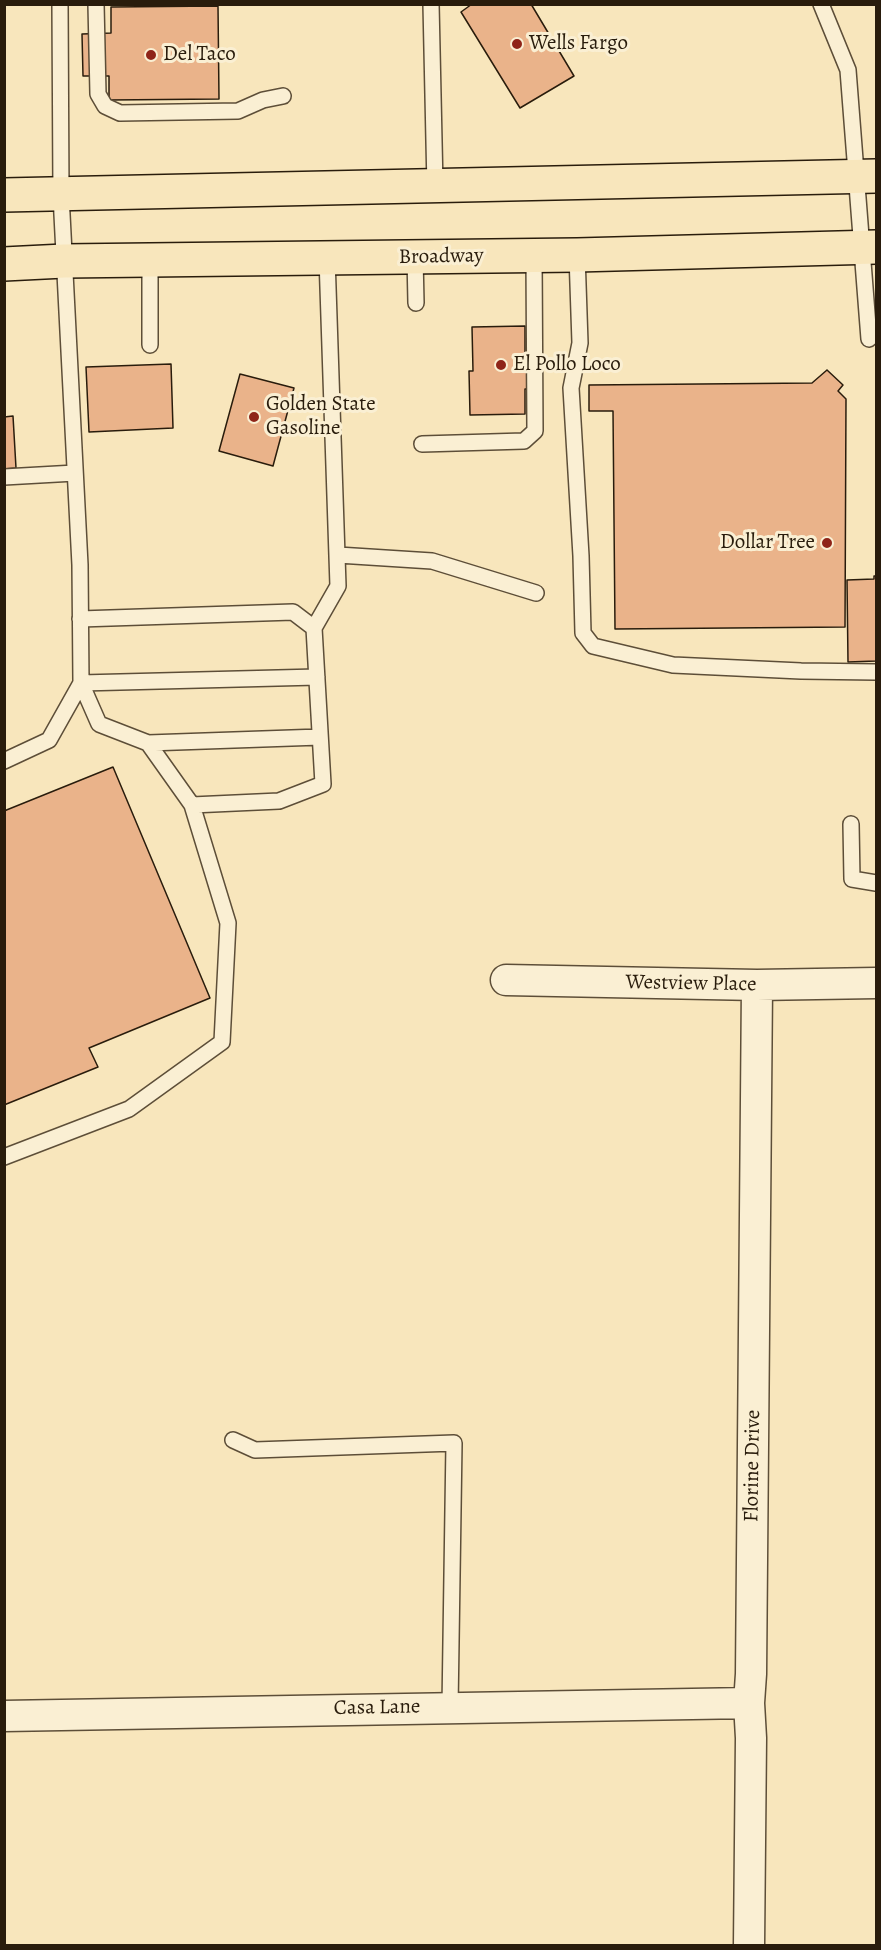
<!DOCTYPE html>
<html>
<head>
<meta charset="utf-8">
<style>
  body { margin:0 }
  #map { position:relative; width:881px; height:1950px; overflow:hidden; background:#f8e6bc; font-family:Alegreya,serif }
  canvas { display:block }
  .frame { position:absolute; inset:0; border:6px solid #291c0c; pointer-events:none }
</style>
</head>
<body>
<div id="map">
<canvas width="881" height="1950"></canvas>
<div class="frame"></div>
</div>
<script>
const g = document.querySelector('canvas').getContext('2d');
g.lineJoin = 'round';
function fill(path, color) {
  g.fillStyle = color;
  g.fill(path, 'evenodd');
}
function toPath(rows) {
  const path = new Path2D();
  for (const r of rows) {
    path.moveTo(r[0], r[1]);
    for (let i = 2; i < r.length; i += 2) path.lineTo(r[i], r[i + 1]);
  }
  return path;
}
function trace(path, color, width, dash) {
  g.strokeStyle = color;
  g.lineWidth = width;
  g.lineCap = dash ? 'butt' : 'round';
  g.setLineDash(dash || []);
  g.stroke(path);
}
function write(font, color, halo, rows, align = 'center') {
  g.font = font + ' Alegreya,serif';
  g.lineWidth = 6;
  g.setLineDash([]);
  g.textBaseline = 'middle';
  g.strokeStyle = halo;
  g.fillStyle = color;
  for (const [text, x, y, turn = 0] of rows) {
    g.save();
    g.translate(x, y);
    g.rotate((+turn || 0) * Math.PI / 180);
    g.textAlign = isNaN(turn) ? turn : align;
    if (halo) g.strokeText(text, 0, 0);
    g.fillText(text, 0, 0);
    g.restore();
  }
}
const building = toPath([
  [472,4,531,4,574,76,520,108,461,12,472,4],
  [218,6,219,99,109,100,109,76,83,76,82,34,111,33,111,7,218,6],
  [525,326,525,359,529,359,530,389,525,389,525,414,470,415,469,371,473,371,472,327,525,326],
  [171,364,173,428,89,432,86,367,171,364],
  [827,370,843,385,838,391,846,399,845,627,615,629,613,411,589,411,589,385,812,383,827,370],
  [240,374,294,388,273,466,219,451,240,374],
  [13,416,16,468,4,469,4,417,13,416],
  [874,576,876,576,876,661,848,662,847,580,874,579,874,576],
  [113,767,210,998,89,1048,98,1067,4,1105,4,811,113,767]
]);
const service = toPath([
  [60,4,61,195,80,565,81,683,99,724,148,743,192,805,279,801,323,784,314,628,338,586,327,258],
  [96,4,98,94,105,106,120,113,238,111,263,100,283,96],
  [431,4,435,187],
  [821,4,848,70,869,339],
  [577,255,580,343,571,388,581,556,583,633,593,646,673,665,801,671,876,672],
  [415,257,416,303],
  [150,260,150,345],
  [422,444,524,441,535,431,534,256],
  [4,477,75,473],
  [338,555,432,561,536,593],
  [80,619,293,612,314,628],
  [148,743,320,737],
  [4,761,49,740,81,683,317,677],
  [851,824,852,879,876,883],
  [4,1157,129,1109,222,1042,228,923,192,805],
  [233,1440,255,1450,454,1443,450,1707]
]);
const minor = toPath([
  [506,980,757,985,876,983],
  [4,1716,749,1703],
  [749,1946,751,1738,749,1703,751,1674,757,985]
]);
const primary = toPath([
  [4,195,876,176],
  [4,264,64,261,577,255,876,247]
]);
const markers = [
  [517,44,6,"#8f2418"],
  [151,55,6,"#8f2418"],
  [501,365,6,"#8f2418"],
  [254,417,6,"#8f2418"],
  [827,543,6,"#8f2418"]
];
const poiNames = [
  ["Wells Fargo",529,44],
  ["Del Taco",163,55],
  ["El Pollo Loco",513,365],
  ["Golden State",266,405],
  ["Gasoline",266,429],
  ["Dollar Tree",815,543,"right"]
];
const streetNames = [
  ["Broadway",441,257,-1],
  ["Westview Place",691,984,1],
  ["Florine Drive",753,1466,-89],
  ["Casa Lane",377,1708,-1]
];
fill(building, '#eab38a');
trace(building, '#291c0c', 1.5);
trace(service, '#5d4e38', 18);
trace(minor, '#5d4e38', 33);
trace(primary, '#291c0c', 36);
trace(service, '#faefd3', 15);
trace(minor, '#faefd3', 30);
trace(primary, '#f8e6bc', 33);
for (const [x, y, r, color] of markers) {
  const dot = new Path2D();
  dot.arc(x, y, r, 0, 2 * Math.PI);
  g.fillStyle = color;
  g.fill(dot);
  trace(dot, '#faefd3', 2);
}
write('21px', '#291c0c', '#faefd3', poiNames, 'left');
write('21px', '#291c0c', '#faefd3', streetNames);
</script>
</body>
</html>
